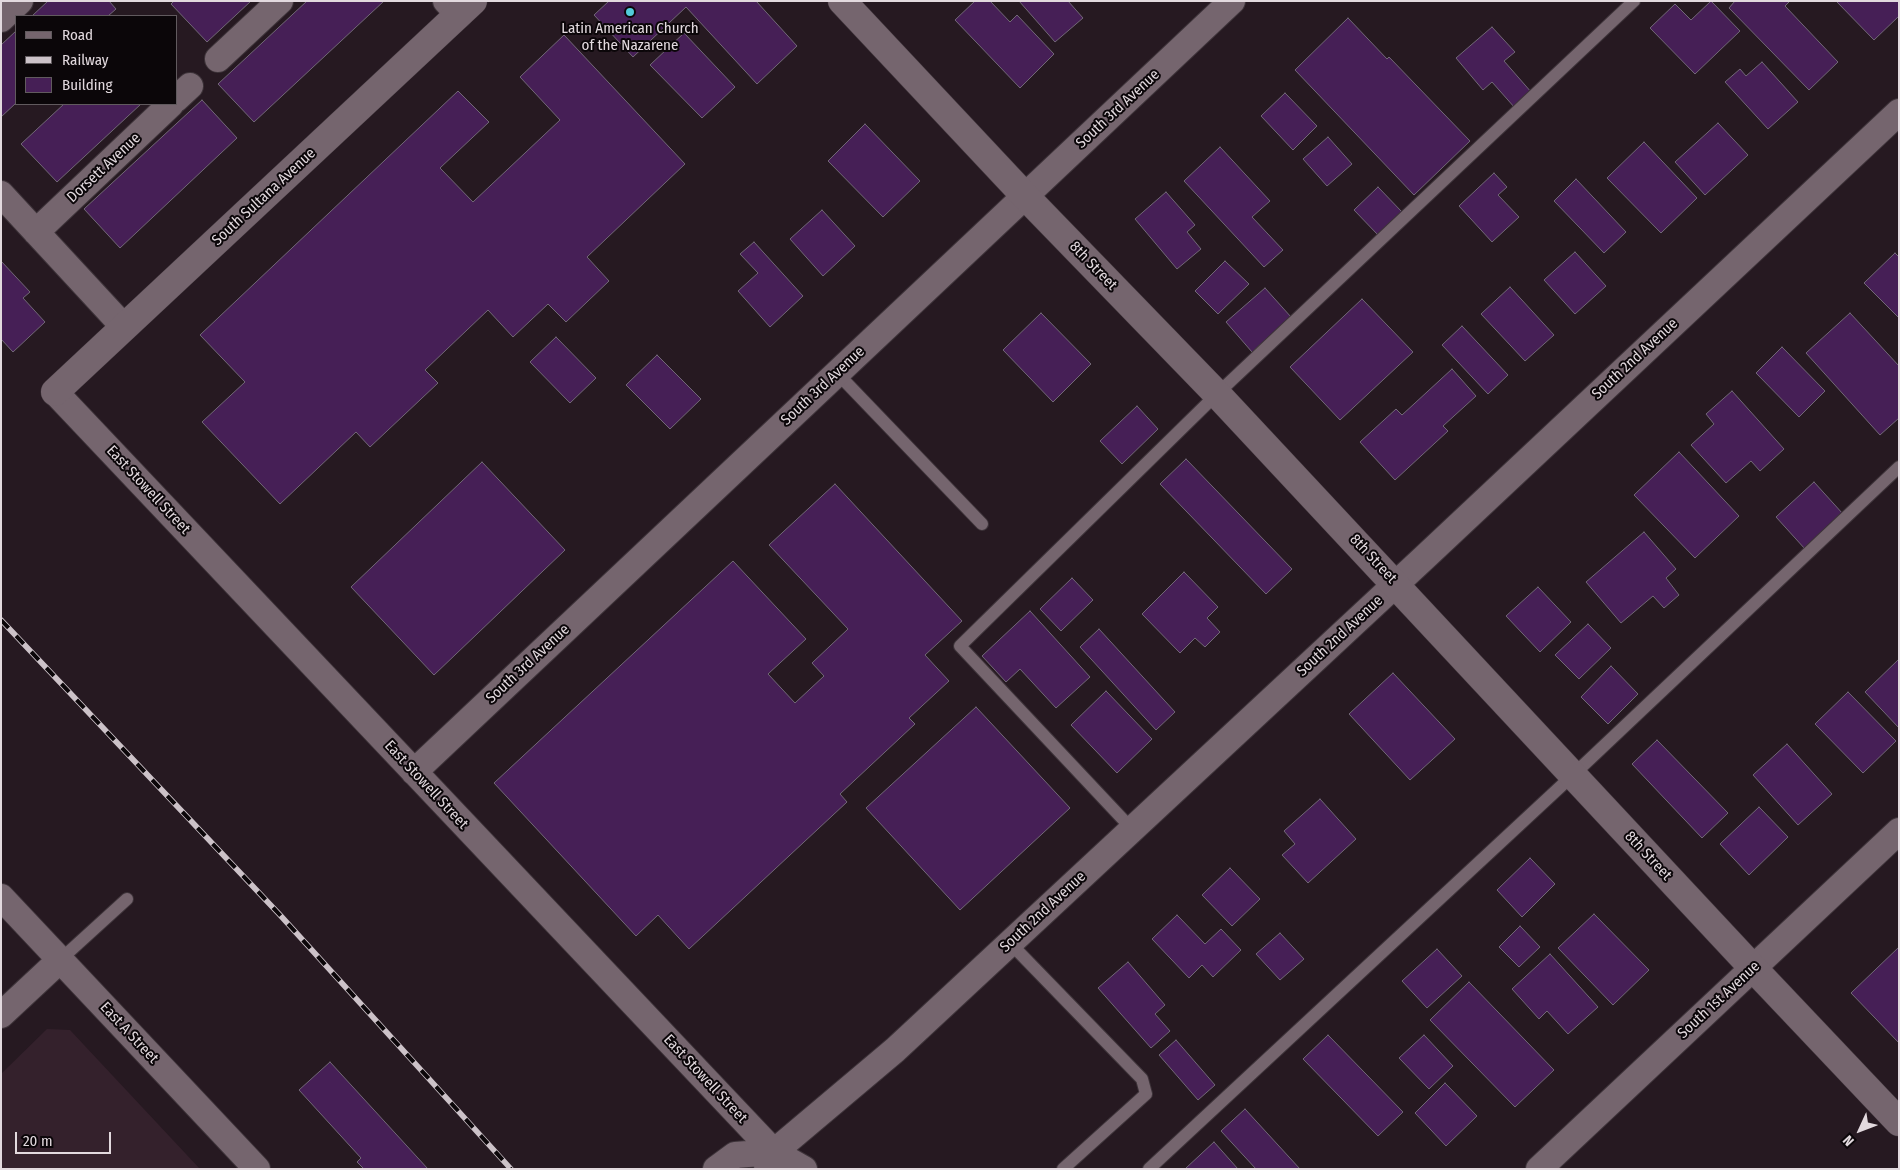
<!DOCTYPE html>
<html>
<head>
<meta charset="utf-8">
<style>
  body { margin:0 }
  #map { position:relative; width:1900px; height:1170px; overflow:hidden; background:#261921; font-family:"Fira Sans Condensed",sans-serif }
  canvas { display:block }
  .frame { position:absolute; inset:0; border:2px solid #e2d9de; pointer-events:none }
  .legend { position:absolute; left:15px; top:15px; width:162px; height:90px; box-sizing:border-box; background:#0b0609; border:1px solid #615a5e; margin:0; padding:6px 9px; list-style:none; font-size:15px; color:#e2d9de }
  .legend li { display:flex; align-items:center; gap:10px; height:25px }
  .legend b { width:25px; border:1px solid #615a5e }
  .north { position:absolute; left:1835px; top:1105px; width:50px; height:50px; -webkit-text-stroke:4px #0b0609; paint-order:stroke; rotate:227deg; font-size:14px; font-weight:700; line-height:20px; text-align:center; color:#e2d9de }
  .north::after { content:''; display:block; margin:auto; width:18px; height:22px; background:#e2d9de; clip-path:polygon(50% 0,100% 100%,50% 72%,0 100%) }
  .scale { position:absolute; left:15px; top:1132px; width:96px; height:22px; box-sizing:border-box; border:2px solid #e2d9de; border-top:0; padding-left:6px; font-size:15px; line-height:18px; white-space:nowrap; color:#e2d9de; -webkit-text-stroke:4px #0b0609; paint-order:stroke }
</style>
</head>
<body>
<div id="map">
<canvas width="1900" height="1170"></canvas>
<div class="frame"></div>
<ul class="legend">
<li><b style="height:6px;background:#75656e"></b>Road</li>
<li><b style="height:6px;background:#ccc2c8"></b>Railway</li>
<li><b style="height:14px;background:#461f56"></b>Building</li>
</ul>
<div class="north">N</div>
<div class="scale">20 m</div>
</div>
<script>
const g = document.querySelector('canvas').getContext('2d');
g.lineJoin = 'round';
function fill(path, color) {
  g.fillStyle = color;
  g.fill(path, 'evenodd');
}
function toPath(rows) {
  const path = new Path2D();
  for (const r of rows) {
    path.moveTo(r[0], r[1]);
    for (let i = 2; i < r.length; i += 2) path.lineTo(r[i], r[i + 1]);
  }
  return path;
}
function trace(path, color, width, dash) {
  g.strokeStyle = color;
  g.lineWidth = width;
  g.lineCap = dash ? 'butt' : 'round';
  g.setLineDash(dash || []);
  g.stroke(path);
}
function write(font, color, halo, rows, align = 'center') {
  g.font = font + ' "Fira Sans Condensed",sans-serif';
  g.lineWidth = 4;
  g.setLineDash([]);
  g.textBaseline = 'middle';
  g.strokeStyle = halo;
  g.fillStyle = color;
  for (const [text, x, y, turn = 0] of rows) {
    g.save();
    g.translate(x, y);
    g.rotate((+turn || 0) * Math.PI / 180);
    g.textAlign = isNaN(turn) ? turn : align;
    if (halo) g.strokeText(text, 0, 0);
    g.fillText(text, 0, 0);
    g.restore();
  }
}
const built = toPath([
  [47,1029,70,1030,200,1169,1,1169,1,1074]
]);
const building = toPath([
  [48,1,109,1,116,9,108,16,32,16,48,1],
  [174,1,251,1,207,42,171,4,174,1],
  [307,1,384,1,254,122,218,84,307,1],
  [609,1,756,1,797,46,757,84,686,7,633,57,594,15,609,1],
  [975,1,990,1,1010,22,1017,15,1054,54,1020,88,955,20,975,1],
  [1019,1,1068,1,1083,18,1055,42,1019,1],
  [1711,1,1740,31,1695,74,1650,28,1675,4,1691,20,1711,1],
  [1735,1,1790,1,1785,6,1838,62,1809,90,1729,8,1735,1],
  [1836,1,1899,1,1899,16,1874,40,1836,1],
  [1348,18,1387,59,1389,57,1470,141,1414,195,1295,70,1348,18],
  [1492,27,1515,52,1504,61,1532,93,1515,108,1492,82,1483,90,1456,58,1492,27],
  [16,31,16,103,1,117,1,45,16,31],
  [684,33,735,87,702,118,650,65,684,33],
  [564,35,685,164,587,257,609,281,566,322,548,304,513,337,488,310,425,370,438,383,370,447,356,432,280,504,202,422,245,382,200,335,458,91,489,122,440,168,473,202,560,120,520,77,564,35],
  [1762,62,1798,102,1768,129,1725,82,1740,69,1746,76,1762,62],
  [1285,93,1317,126,1293,150,1261,116,1285,93],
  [202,100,237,138,120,248,84,209,202,100],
  [64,104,141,104,57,182,21,144,64,104],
  [1718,123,1748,155,1705,195,1675,162,1718,123],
  [865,124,920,181,883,217,828,161,865,124],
  [1328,137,1352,164,1327,186,1303,159,1328,137],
  [1644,142,1697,198,1661,233,1607,178,1644,142],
  [1220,147,1270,201,1252,217,1283,250,1264,267,1184,181,1220,147],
  [1494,173,1507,187,1498,195,1519,217,1492,242,1459,206,1494,173],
  [1576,179,1626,232,1604,253,1554,201,1576,179],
  [1378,187,1402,212,1378,235,1354,210,1378,187],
  [1166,192,1195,225,1187,232,1201,249,1177,269,1135,219,1166,192],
  [822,210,855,246,823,276,790,239,822,210],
  [754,242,803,296,770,327,738,291,758,273,740,254,754,242],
  [1575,252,1606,286,1575,314,1544,280,1575,252],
  [1895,253,1899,257,1899,318,1864,283,1895,253],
  [1,261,30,292,23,298,45,322,13,352,1,339,1,261],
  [1225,261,1249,284,1218,314,1195,291,1225,261],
  [1510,287,1554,335,1525,361,1481,314,1510,287],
  [1265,288,1291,317,1252,352,1226,322,1265,288],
  [1362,299,1413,352,1340,420,1290,367,1362,299],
  [1041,313,1091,364,1053,402,1003,350,1041,313],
  [1850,313,1899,366,1899,418,1880,435,1806,353,1850,313],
  [1462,326,1508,375,1488,394,1442,345,1462,326],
  [556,337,596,378,570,403,530,362,556,337],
  [1782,347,1825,391,1799,417,1756,373,1782,347],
  [657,355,701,399,670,429,626,385,657,355],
  [1452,369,1476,396,1443,426,1448,431,1395,480,1360,442,1396,409,1402,415,1452,369],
  [1732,391,1784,449,1760,471,1751,461,1726,483,1691,445,1714,424,1706,414,1732,391],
  [1137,406,1158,429,1122,464,1100,441,1137,406],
  [1679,452,1739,516,1695,558,1634,495,1679,452],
  [1186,459,1292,569,1266,594,1160,484,1186,459],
  [482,462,565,550,434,675,351,587,482,462],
  [1814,482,1843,514,1805,549,1776,517,1814,482],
  [835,484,962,621,925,655,949,681,909,718,915,724,840,794,847,802,689,949,658,915,636,936,494,783,733,561,806,639,768,674,795,703,824,676,812,663,848,629,769,545,835,484],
  [1644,532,1676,569,1666,578,1679,595,1664,608,1653,596,1621,623,1586,582,1644,532],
  [1184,572,1218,607,1207,618,1220,632,1205,647,1195,638,1180,653,1142,614,1184,572],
  [1072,578,1093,600,1061,631,1040,609,1072,578],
  [1538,587,1571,622,1540,652,1506,616,1538,587],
  [1030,611,1090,677,1056,708,1020,669,1006,682,982,656,1030,611],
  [1588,624,1611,648,1579,679,1555,655,1588,624],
  [1099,629,1175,712,1156,730,1080,647,1099,629],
  [1899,659,1899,728,1865,692,1899,659],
  [1611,666,1638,694,1608,724,1581,697,1611,666],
  [1393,673,1455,739,1410,780,1349,714,1393,673],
  [1106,691,1152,739,1117,773,1071,725,1106,691],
  [1848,692,1896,741,1863,773,1815,724,1848,692],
  [976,707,1070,808,960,910,866,808,976,707],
  [1657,740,1728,813,1702,838,1632,764,1657,740],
  [1787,744,1832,794,1798,825,1753,775,1787,744],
  [1320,799,1356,839,1308,883,1282,855,1295,844,1284,831,1320,799],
  [1759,807,1788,837,1749,875,1720,844,1759,807],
  [1530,858,1555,884,1522,917,1497,890,1530,858],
  [1230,868,1260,899,1232,926,1202,895,1230,868],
  [1594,914,1649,970,1613,1005,1558,948,1594,914],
  [1177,915,1205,944,1221,929,1241,950,1213,977,1202,965,1189,978,1152,939,1177,915],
  [1520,926,1540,947,1519,967,1499,947,1520,926],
  [1280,933,1304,959,1280,980,1256,954,1280,933],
  [1899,947,1899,1043,1851,993,1899,947],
  [1437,949,1462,976,1427,1008,1402,981,1437,949],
  [1550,954,1598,1007,1568,1034,1547,1011,1539,1019,1512,989,1550,954],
  [1128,962,1165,1005,1155,1014,1170,1031,1151,1048,1098,988,1128,962],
  [1469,982,1554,1070,1515,1107,1430,1020,1469,982],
  [1328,1035,1403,1112,1378,1136,1303,1059,1328,1035],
  [1424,1035,1453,1066,1429,1089,1399,1058,1424,1035],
  [1176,1040,1215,1085,1198,1100,1159,1055,1176,1040],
  [330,1062,428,1169,364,1169,357,1162,361,1158,299,1090,330,1062],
  [1445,1083,1477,1116,1446,1146,1415,1113,1445,1083],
  [1245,1109,1300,1169,1256,1169,1221,1131,1245,1109],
  [1214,1142,1238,1169,1187,1169,1186,1168,1214,1142]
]);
const service = toPath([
  [837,373,982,524],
  [1132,829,960,646,1217,394,1634,1],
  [1010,943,1142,1079,1146,1094,1063,1169],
  [60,960,127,899],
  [1149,1169,1573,775,1899,467]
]);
const minor = toPath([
  [446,1,459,15],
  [1,19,20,1],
  [218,59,280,1],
  [176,99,190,86],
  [1,194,124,327],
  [36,232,171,104],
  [55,392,774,1152,804,1169],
  [414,772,1232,1],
  [1,897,257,1169],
  [1,1015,60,960],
  [716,1169,735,1155,774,1152],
  [767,1169,774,1152,895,1050,1425,557,1899,112],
  [1539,1169,1899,831]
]);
const tertiary = toPath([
  [842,1,1025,196,1217,394,1753,968,1899,1122],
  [55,392,473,1]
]);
const rail = toPath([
  [1,620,280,915,511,1169]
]);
const markers = [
  [630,12,5,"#52cbda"]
];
const poiNames = [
  ["Latin American Church",630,29],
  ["of the Nazarene",630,46]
];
const streetNames = [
  ["South 3rd Avenue",1118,109,-43],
  ["Dorsett Avenue",104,168,-43],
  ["South Sultana Avenue",264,197,-43],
  ["8th Street",1093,266,46],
  ["South 2nd Avenue",1635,359,-43],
  ["South 3rd Avenue",823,386,-43],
  ["East Stowell Street",148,490,47],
  ["8th Street",1373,559,47],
  ["South 2nd Avenue",1340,636,-43],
  ["South 3rd Avenue",528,664,-43],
  ["East Stowell Street",426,785,47],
  ["8th Street",1648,856,47],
  ["South 2nd Avenue",1043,912,-43],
  ["South 1st Avenue",1719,1000,-43],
  ["East A Street",129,1033,47],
  ["East Stowell Street",705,1079,47]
];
fill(built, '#34212c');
fill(building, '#461f56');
trace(building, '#726877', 1);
trace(service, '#3d3339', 14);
trace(minor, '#3d3339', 28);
trace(tertiary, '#3d3339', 29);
trace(service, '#75656e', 12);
trace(minor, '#75656e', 26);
trace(tertiary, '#75656e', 28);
trace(rail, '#ccc2c8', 5.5);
trace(rail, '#0b0609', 4, [11]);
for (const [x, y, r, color] of markers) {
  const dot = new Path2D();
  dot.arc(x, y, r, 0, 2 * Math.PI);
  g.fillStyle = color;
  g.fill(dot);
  trace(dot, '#0b0609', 2);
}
write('15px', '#e2d9de', '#0b0609', poiNames);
write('15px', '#e2d9de', '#0b0609', streetNames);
</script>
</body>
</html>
